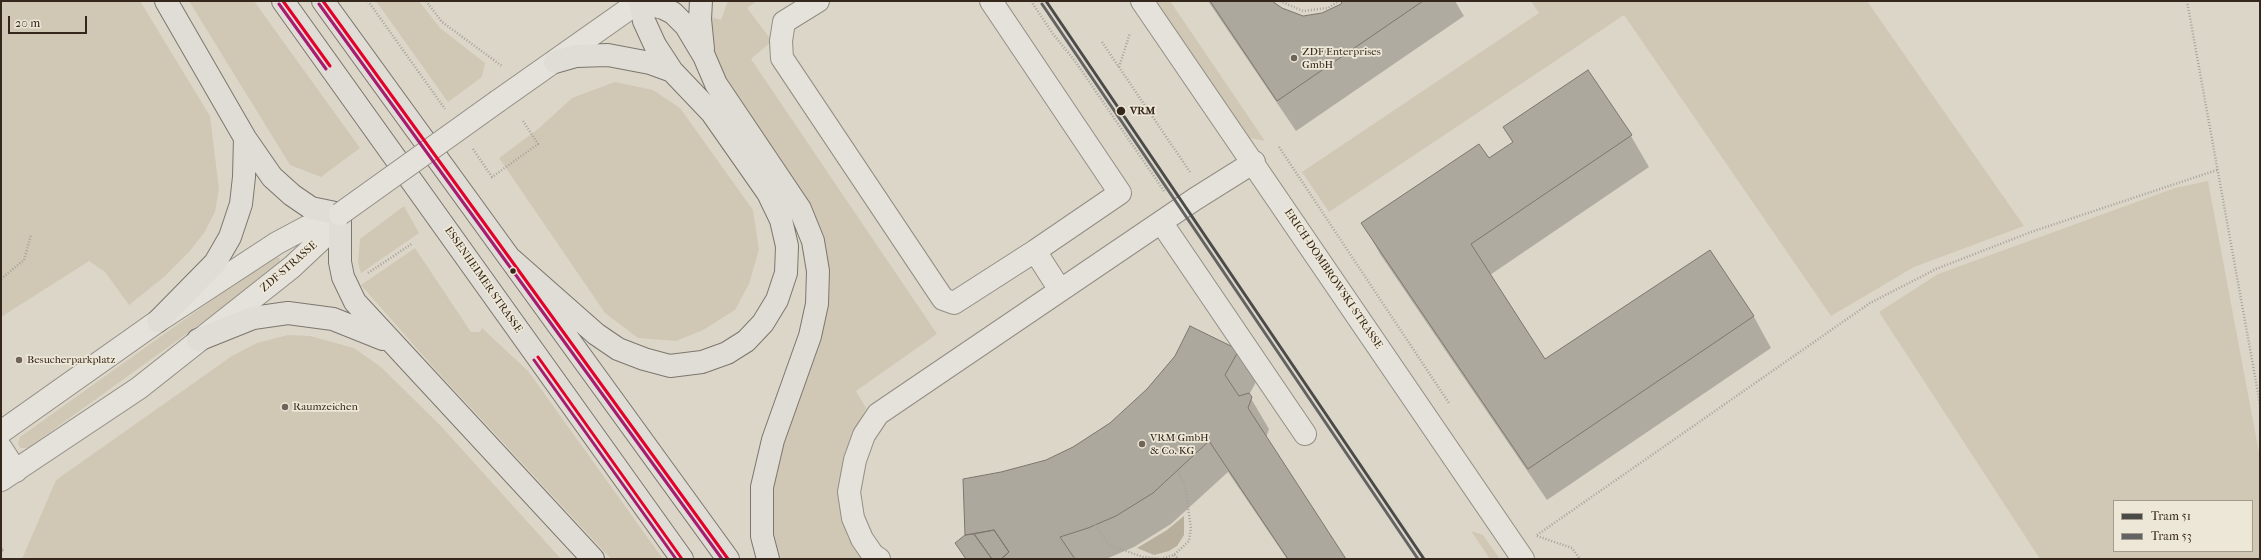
<!DOCTYPE html>
<html>
<head>
<meta charset="utf-8">
<style>
  body { margin:0 }
  #map { position:relative; width:2261px; height:560px; overflow:hidden; background:#dcd6c9; font-family:"IM FELL French Canon",serif }
  canvas { display:block }
  .frame { position:absolute; inset:0; border:2px solid #35271b; pointer-events:none }
  .legend { position:absolute; left:2113px; top:500px; width:140px; height:52px; box-sizing:border-box; background:#ede7d7; border:1px solid #a39a8c; margin:0; padding:5px 7px; list-style:none; font-size:12px; color:#35271b }
  .legend li { display:flex; align-items:center; gap:8px; height:20px }
  .legend b { width:20px; border:1px solid #a39a8c }
  .scale { position:absolute; left:8px; top:16px; width:79px; height:18px; box-sizing:border-box; border:2px solid #35271b; border-top:0; padding-left:5px; font-size:12px; line-height:14px; white-space:nowrap; color:#35271b; -webkit-text-stroke:3px #ede7d7; paint-order:stroke }
</style>
</head>
<body>
<div id="map">
<canvas width="2261" height="560"></canvas>
<div class="frame"></div>
<ul class="legend">
<li><b style="height:5px;background:#4a4a49"></b>Tram 51</li>
<li><b style="height:5px;background:#646363"></b>Tram 53</li>
</ul>
<div class="scale">20 m</div>
</div>
<script>
const g = document.querySelector('canvas').getContext('2d');
g.lineJoin = 'round';
function fill(path, color) {
  g.fillStyle = color;
  g.fill(path, 'evenodd');
}
function toPath(rows) {
  const path = new Path2D();
  for (const r of rows) {
    path.moveTo(r[0], r[1]);
    for (let i = 2; i < r.length; i += 2) path.lineTo(r[i], r[i + 1]);
  }
  return path;
}
function trace(path, color, width, dash) {
  g.strokeStyle = color;
  g.lineWidth = width;
  g.lineCap = dash ? 'butt' : 'round';
  g.setLineDash(dash || []);
  g.stroke(path);
}
function write(font, color, halo, rows, align = 'center') {
  g.font = font + ' "IM FELL French Canon",serif';
  g.lineWidth = 3.5;
  g.setLineDash([]);
  g.textBaseline = 'middle';
  g.strokeStyle = halo;
  g.fillStyle = color;
  for (const [text, x, y, turn = 0] of rows) {
    g.save();
    g.translate(x, y);
    g.rotate((+turn || 0) * Math.PI / 180);
    g.textAlign = isNaN(turn) ? turn : align;
    if (halo) g.strokeText(text, 0, 0);
    g.fillText(text, 0, 0);
    g.restore();
  }
}
const green = toPath([
  [1,1,140,1,210,116,219,189,215,212,204,233,189,252,164,277,129,305,105,272,89,261,1,317],
  [189,1,254,1,360,148,321,177,290,165],
  [376,1,419,1,440,28,485,63,482,77,448,102],
  [728,1,757,1,747,8,772,41,751,59,937,334,856,391,866,408,852,441,866,559,778,559,775,548,771,524,775,478,781,452,821,335,827,281,730,93,713,51,711,35,712,17,721,20],
  [1154,1,1170,1,1265,141,1245,137],
  [1531,1,1867,1,2024,226,1914,267,1831,316,1624,15,1329,212,1302,172,1539,13],
  [615,82,653,90,680,108,753,210,759,250,749,284,735,310,703,330,676,341,638,338,605,313,499,158,538,129,572,98],
  [2208,181,2260,458,2260,559,2040,559,1879,312,1938,274,2175,188],
  [2114,501,2252,501,2252,551,2114,551],
  [404,206,419,233,361,273,358,262,360,239],
  [415,248,471,332,480,332,482,328,528,371,663,559,611,559,434,368,361,285],
  [272,257,279,257,282,265,28,448,21,448,19,446,18,443,20,437],
  [288,335,310,336,354,348,381,367,440,425,561,559,22,559,56,480,232,356,257,343],
  [1471,531,1483,535,1500,559,1490,559]
]);
const water = toPath([
  [1184,516,1184,535,1177,546,1169,551,1154,555,1137,548,1167,530]
]);
const shadow = toPath([
  [1208,1,1270,1,1281,9,1303,17,1322,14,1341,5,1344,1,1455,1,1464,16,1296,131],
  [1587,71,1631,136,1649,167,1490,275,1545,360,1710,252,1754,317,1771,348,1547,500,1380,254,1363,223,1488,159,1513,143,1504,128],
  [1238,351,1256,382,1249,395,1269,429,1266,438,1344,559,1287,559,1228,472,1171,524,1134,547,1106,559,967,559,964,480,1001,473,1046,461,1073,447],
  [1,545,4,551,1,552]
]);
const building = toPath([
  [1210,1,1272,1,1282,8,1303,16,1322,13,1341,4,1342,1,1423,1,1277,101,1210,1],
  [1588,70,1632,135,1471,244,1545,359,1710,250,1754,316,1528,469,1361,223,1479,144,1489,158,1513,142,1503,127,1588,70],
  [1190,326,1239,350,1225,375,1239,396,1249,393,1252,397,1248,408,1346,559,1288,559,1209,441,1153,493,1116,516,1088,528,1060,537,1075,559,1001,559,1009,552,994,530,965,535,963,479,1001,472,1046,460,1073,447,1110,423,1147,389,1175,356,1190,326],
  [994,530,1009,552,1001,559,992,559,974,534,994,530],
  [974,534,992,559,966,559,955,543,965,535,974,534]
]);
const path = toPath([
  [368,1,445,109],
  [426,1,442,22,502,66],
  [1031,1,1053,34,1075,61,1164,191],
  [1280,1,1303,11,1328,8,1339,1],
  [2187,1,2260,404],
  [1102,42,1190,172],
  [1119,67,1130,33],
  [1279,147,1449,403],
  [473,149,492,177,538,144,523,121],
  [368,273,413,243],
  [1,279,24,260,31,235],
  [1095,525,1109,545,1143,557,1161,559,1174,555,1189,541,1191,528,1185,487,1178,470],
  [1537,535,1870,303,1936,269,2031,232,2217,170],
  [1537,536,1572,548,1580,559],
  [1174,555,1179,559]
]);
const minor = toPath([
  [818,1,784,22,781,41,782,58,943,299,954,303,1035,251,1120,193,991,1],
  [1142,1,1523,559],
  [498,101,640,1],
  [1161,222,1305,434],
  [1035,251,1060,290],
  [1,432,158,321,277,243,307,227,340,214],
  [1,448,16,471],
  [1,480,139,388,292,267,325,236,340,214],
  [879,559,873,555,862,539,853,518,849,492,855,460,864,435,878,414,1195,199,1254,162]
]);
const major = toPath([
  [166,1,245,138,272,177,292,195,311,208,340,214,340,262,343,277,355,302,593,559],
  [283,1,682,559],
  [323,1,728,559],
  [701,1,700,19,703,49],
  [555,62,576,56,608,55,650,63,672,71],
  [511,259,596,334,618,349,644,359,670,366,702,362,727,353,746,341,763,323,777,300,786,273,787,246,781,220,768,193,712,113,672,71,655,45,644,21,640,2,663,8,673,13,686,26,704,56,716,84,800,209,813,241,818,271,817,304,810,336,773,440,762,487,762,536,768,559],
  [158,321,215,263,230,237,241,204,244,177,245,138],
  [198,340,253,318,288,313,333,319,383,339]
]);
const minorBridge = toPath([
  [340,214,498,101]
]);
const bus1 = toPath([
  [283,1,330,66],
  [323,1,728,559],
  [538,357,682,559]
]);
const bus2 = toPath([
  [279,4,326,69],
  [319,4,722,559],
  [534,360,676,559]
]);
const tram1 = toPath([
  [1046,1,1424,559]
]);
const tram2 = toPath([
  [1042,4,1418,559]
]);
const markers = [
  [1294,58,4,"#6f6458"],
  [1121,111,5,"#35271b"],
  [513,271,3.5,"#35271b"],
  [19,360,4,"#6f6458"],
  [285,407,4,"#6f6458"],
  [1142,444,4,"#6f6458"]
];
const poiNames = [
  ["ZDF Enterprises",1302,52],
  ["GmbH",1302,65],
  ["Besucherparkplatz",27,360],
  ["Raumzeichen",293,407],
  ["VRM GmbH",1150,438],
  ["& Co. KG",1150,451]
];
const stopNames = [
  ["VRM",1130,111]
];
const streetNames = [
  ["ZDF-STRASSE",289,267,-41],
  ["ERICH-DOMBROWSKI-STRASSE",1333,279,56],
  ["ESSENHEIMER STRASSE",483,280,55]
];
fill(green, '#d0c8b5');
fill(water, '#b8ae9c');
fill(shadow, '#0003');
fill(building, '#ada89e');
trace(building, '#7c766e', 1);
trace(minor, '#938e85', 24);
trace(major, '#7c766e', 24);
trace(path, '#a6a19b', 2.5, [1, 2]);
trace(minor, '#e4e2db', 22);
trace(major, '#dfddd5', 22);
trace(minorBridge, '#938e85', 24, []);
trace(minorBridge, '#e4e2db', 22);
trace(bus1, '#e4002b', 3);
trace(bus2, '#a71b71', 3);
trace(tram1, '#4a4a49', 3);
trace(tram2, '#646363', 3);
for (const [x, y, r, color] of markers) {
  const dot = new Path2D();
  dot.arc(x, y, r, 0, 2 * Math.PI);
  g.fillStyle = color;
  g.fill(dot);
  trace(dot, '#ede7d7', 1.5);
}
write('11px', '#35271b', '#ede7d7', poiNames, 'left');
write('bold 11px', '#35271b', '#ede7d7', stopNames, 'left');
write('11px', '#35271b', '#ede7d7', streetNames);
</script>
</body>
</html>
